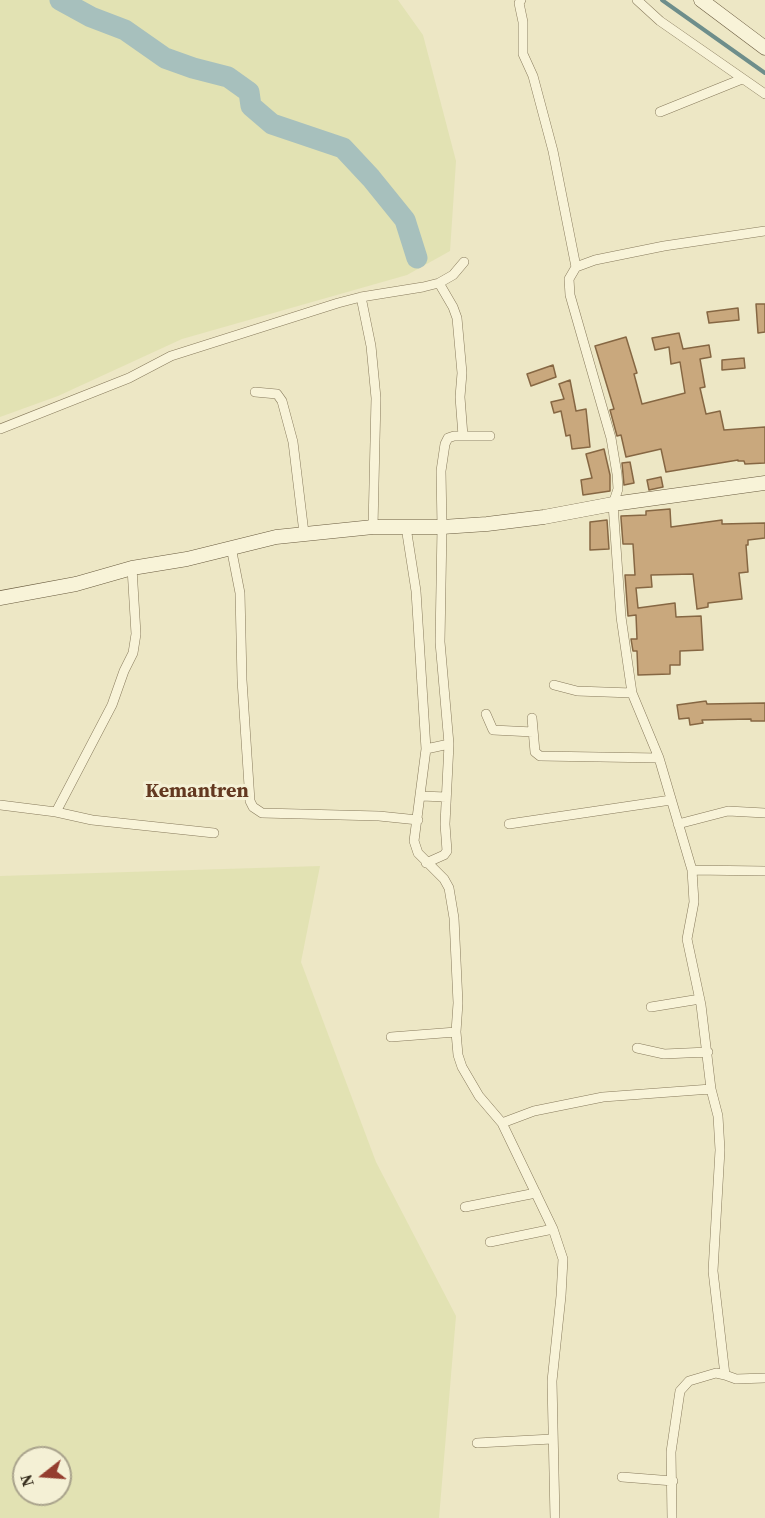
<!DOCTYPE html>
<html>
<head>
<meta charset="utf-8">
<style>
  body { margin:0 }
  #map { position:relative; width:765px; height:1518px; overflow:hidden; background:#ede7c5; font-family:"Source Serif 4",serif }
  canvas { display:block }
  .north { position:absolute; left:12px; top:1446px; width:60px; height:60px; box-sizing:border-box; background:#f4f0d5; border:2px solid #a9a38c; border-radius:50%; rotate:253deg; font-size:16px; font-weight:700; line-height:24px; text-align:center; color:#382f1f }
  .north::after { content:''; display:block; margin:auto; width:21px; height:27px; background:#943d2e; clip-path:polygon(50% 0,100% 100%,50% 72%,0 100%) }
</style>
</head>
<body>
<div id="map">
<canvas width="765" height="1518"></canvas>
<div class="north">N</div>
</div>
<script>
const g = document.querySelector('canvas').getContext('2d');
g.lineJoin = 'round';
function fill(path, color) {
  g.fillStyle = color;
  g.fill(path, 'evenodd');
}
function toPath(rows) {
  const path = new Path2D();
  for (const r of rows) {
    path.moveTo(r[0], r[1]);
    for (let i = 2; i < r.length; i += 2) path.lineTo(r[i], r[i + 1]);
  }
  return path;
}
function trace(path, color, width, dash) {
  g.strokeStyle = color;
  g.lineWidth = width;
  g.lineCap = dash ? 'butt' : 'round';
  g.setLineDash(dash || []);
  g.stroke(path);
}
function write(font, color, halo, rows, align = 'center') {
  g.font = font + ' "Source Serif 4",serif';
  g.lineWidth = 6;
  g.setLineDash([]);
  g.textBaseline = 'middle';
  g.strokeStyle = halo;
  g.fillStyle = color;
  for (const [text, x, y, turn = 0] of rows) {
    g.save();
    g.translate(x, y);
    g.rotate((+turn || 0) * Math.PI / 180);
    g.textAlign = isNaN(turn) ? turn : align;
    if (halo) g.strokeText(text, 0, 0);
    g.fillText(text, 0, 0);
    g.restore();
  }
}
const farmland = toPath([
  [0,0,398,0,423,35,456,161,450,251,407,275,182,339,58,396,0,417],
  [320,866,301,962,376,1162,456,1316,439,1518,0,1518,0,876],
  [24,1458,60,1458,60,1494,24,1494]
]);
const stream = toPath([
  [662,0,765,73]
]);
const river = toPath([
  [60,0,91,17,125,30,165,58,193,68,228,77,249,92,251,106,272,124,343,148,371,178,405,220,417,258]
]);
const building = toPath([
  [756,304,765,304,765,332,758,333,756,304],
  [738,308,739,320,709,323,707,312,738,308],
  [679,333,683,349,709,345,711,357,700,359,705,387,700,388,706,414,720,411,724,430,765,427,765,463,745,464,744,461,738,461,738,460,666,472,661,449,626,457,621,435,617,436,610,410,614,409,595,346,626,337,637,373,634,374,642,404,685,393,680,362,671,364,669,347,655,350,652,338,679,333],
  [744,358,745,368,722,370,722,360,744,358],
  [553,365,556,377,531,386,527,374,553,365],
  [570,380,576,411,586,409,590,447,572,449,570,435,566,436,561,411,554,413,551,402,564,399,559,384,570,380],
  [604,449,610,475,610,491,583,495,581,480,592,478,586,454,604,449],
  [630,462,634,483,624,485,622,463,630,462],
  [661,477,663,487,649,490,647,480,661,477],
  [670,509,671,527,722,520,722,524,765,523,765,538,748,540,748,545,746,545,748,572,739,573,742,599,708,603,708,607,697,609,693,574,651,575,652,587,636,588,638,608,675,603,676,617,701,616,703,650,680,651,680,665,670,665,670,674,638,675,637,651,633,651,631,639,637,639,636,615,628,616,625,575,635,575,633,544,623,544,621,518,621,516,646,515,646,511,670,509],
  [607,520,609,549,590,550,590,522,607,520],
  [706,701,707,704,765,703,765,721,751,721,751,719,702,720,703,723,690,725,689,718,679,719,677,705,706,701]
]);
const street = toPath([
  [521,0,519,3,523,22,523,54,533,76,553,151,576,267],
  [637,0,660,21,765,94],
  [660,112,742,79],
  [765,231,664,246,595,260,576,267,569,279,570,295,611,438,617,474,618,489,613,504,621,617,632,693,659,758,692,870,694,902,687,939,701,1005,711,1089,718,1116,720,1150,713,1271,725,1375,736,1379,765,1378],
  [439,283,453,307,457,318,462,373,460,397,463,436],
  [361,297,423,287,439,283,453,275,464,262],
  [255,392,277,394,282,401,293,442,304,533],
  [0,429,129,378,171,356,338,303,361,297,371,346,376,398,373,527],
  [231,547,240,593,242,680,250,801,253,807,262,813,379,816,418,820],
  [554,685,577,691,632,693],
  [486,714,493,730,533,732],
  [532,718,535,752,540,756,659,758],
  [426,749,449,744],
  [421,796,446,797],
  [0,805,56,812,92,820,214,833],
  [56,812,112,705,124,671,133,653,136,634,132,568],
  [509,824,671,800],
  [678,824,728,811,765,813],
  [426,863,444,855,447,851,445,824,449,744,440,642,442,527,441,471,445,444,448,438,454,436,490,436],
  [692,870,765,871],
  [651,1007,700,999],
  [456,1032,458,1055,462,1067,479,1096,502,1123,553,1229,563,1259,561,1296,552,1381,555,1518],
  [391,1037,456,1032,458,1003,454,918,449,888,444,879,418,853,414,841,426,749,416,591,406,527],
  [637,1048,664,1054,708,1052],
  [502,1123,534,1111,603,1097,711,1089],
  [465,1207,536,1193],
  [490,1242,553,1229],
  [477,1443,552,1439],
  [622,1477,673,1481],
  [672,1518,671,1452,680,1391,689,1381,716,1373,725,1375]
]);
const secondary = toPath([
  [701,0,765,48],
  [0,598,76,584,132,568,187,559,276,537,373,527,442,527,487,524,544,517,613,504,765,483]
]);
const quarterNames = [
  ["Kemantren",197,792]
];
fill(farmland, '#e2e2b3');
trace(stream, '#6e8e8b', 4);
trace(river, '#a7c0bd', 21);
fill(building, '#c9a87d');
trace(building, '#866743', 1.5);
trace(street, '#877a5c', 10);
trace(secondary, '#695b3f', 15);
trace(street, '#f8f3d8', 9);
trace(secondary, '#f8f3d8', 14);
write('bold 20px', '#633820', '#f4f0d5', quarterNames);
</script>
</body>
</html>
